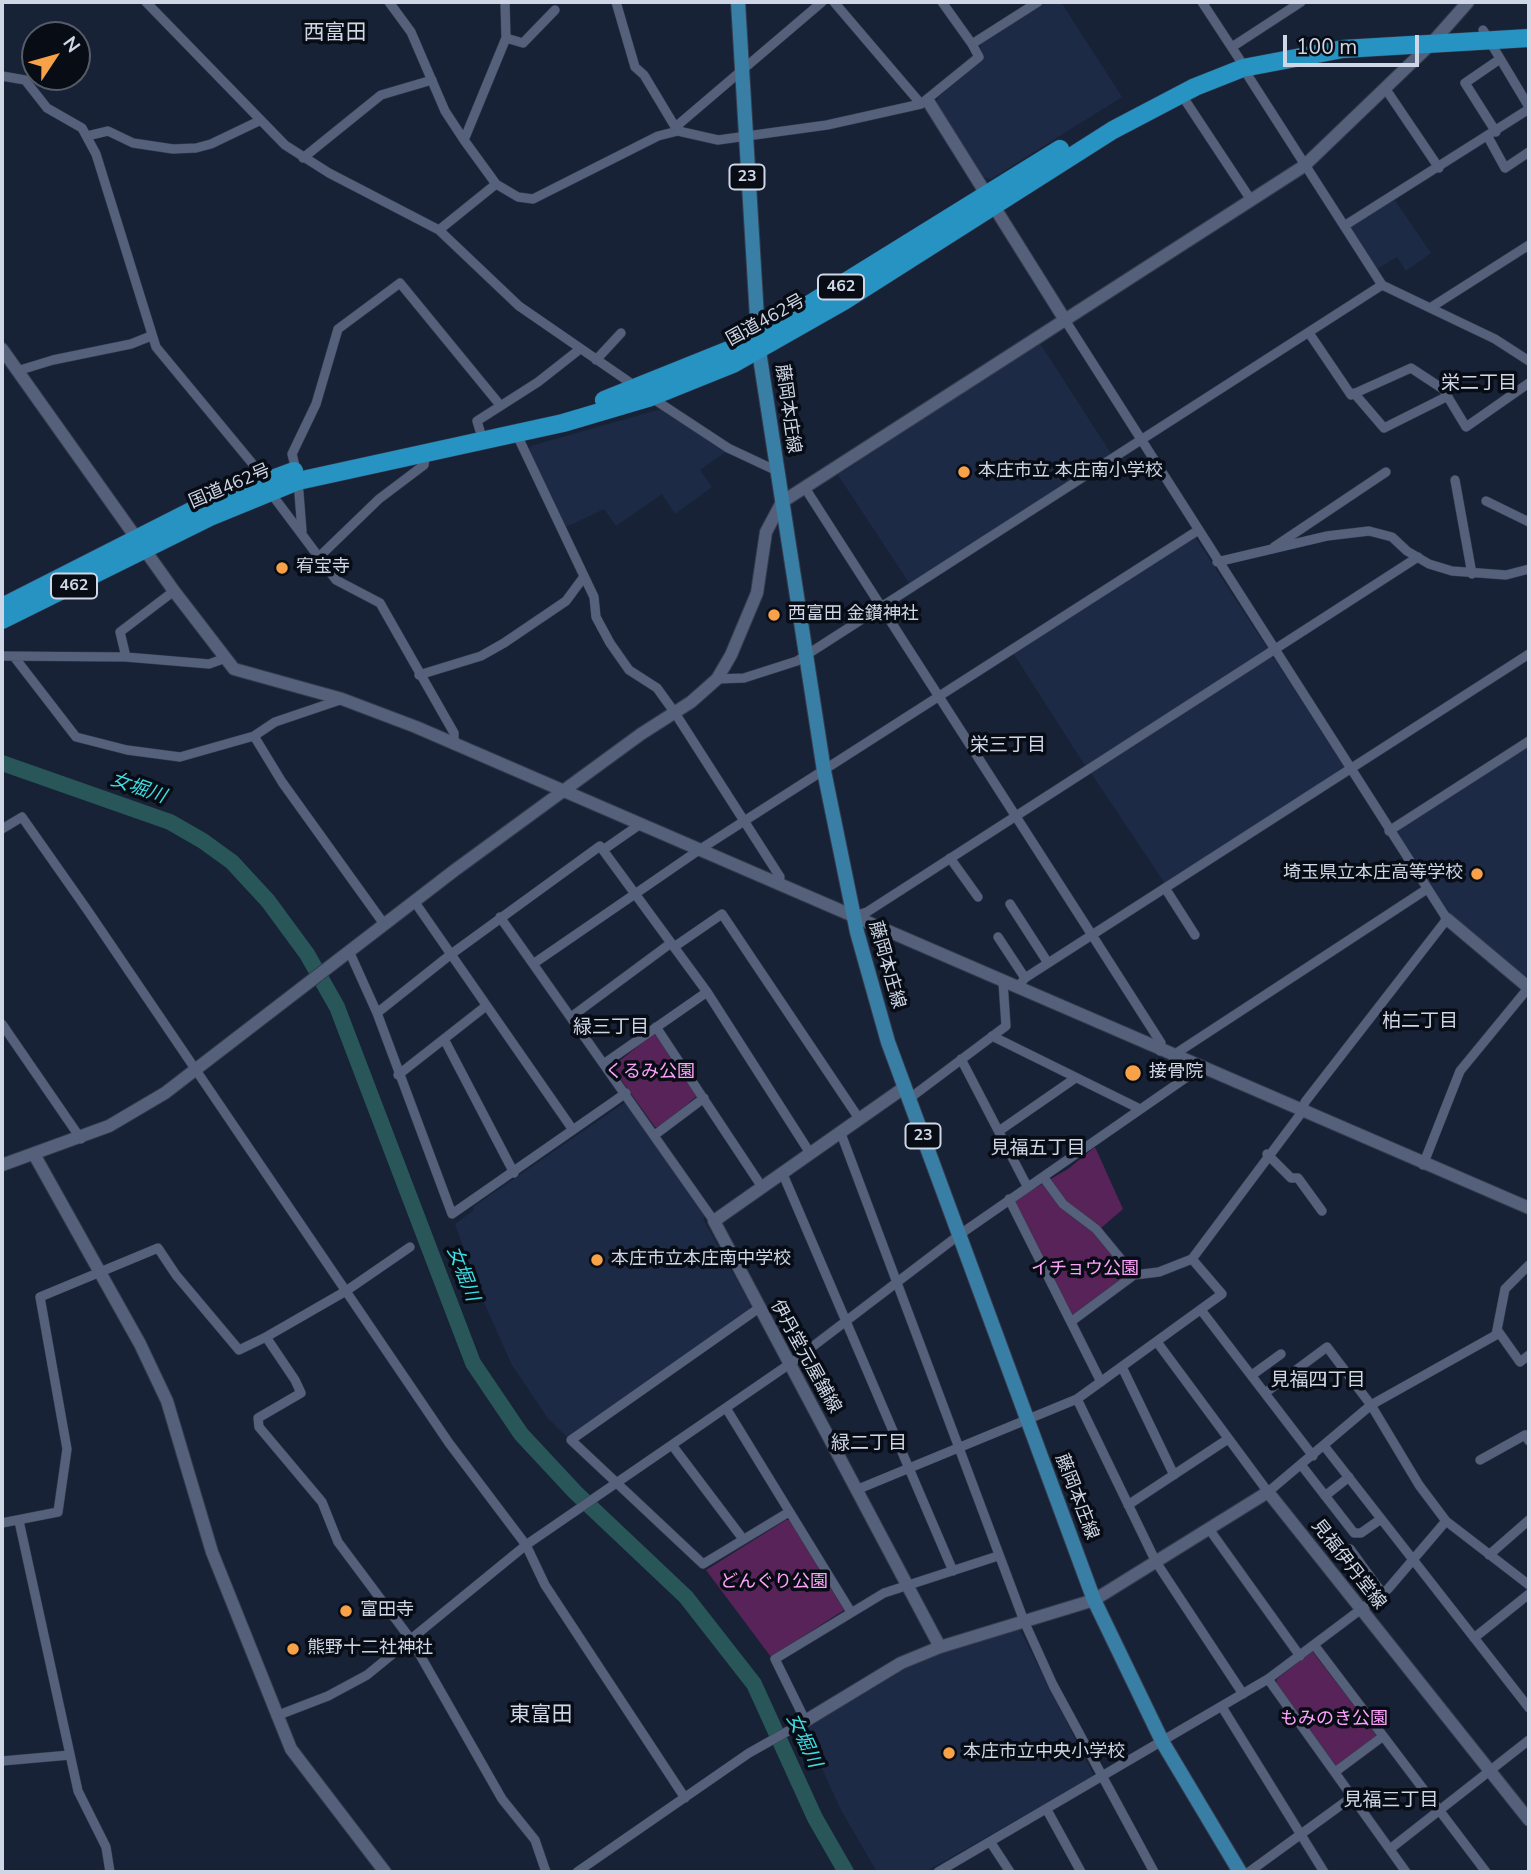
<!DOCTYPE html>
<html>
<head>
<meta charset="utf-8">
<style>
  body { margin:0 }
  #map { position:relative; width:1531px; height:1874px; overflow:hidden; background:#182237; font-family:"Nunito Sans",sans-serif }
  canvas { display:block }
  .frame { position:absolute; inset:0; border:4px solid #cfd6e5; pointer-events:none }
  .north { position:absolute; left:21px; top:21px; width:70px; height:70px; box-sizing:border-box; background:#070c15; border:2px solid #575d68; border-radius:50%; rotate:54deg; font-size:19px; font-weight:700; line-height:28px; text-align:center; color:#cfd6e5 }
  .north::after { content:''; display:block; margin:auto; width:24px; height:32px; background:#f7a149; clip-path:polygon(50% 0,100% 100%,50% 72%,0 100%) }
  .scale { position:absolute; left:1283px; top:35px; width:136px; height:32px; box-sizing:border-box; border:4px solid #cfd6e5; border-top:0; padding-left:9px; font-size:21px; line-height:24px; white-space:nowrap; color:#cfd6e5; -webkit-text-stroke:5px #070c15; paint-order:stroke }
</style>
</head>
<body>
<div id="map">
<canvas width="1531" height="1874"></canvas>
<div class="frame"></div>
<div class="north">N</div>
<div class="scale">100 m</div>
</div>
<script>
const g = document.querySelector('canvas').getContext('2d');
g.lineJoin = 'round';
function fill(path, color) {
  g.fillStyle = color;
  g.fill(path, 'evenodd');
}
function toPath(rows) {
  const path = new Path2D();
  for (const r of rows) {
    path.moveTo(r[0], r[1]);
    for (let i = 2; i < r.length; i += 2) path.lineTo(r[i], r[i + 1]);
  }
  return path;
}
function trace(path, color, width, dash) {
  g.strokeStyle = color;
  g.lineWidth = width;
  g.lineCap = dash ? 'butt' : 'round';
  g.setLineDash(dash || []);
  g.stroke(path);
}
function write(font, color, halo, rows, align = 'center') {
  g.font = font + ' "Nunito Sans","Noto Sans JP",sans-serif';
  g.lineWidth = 7;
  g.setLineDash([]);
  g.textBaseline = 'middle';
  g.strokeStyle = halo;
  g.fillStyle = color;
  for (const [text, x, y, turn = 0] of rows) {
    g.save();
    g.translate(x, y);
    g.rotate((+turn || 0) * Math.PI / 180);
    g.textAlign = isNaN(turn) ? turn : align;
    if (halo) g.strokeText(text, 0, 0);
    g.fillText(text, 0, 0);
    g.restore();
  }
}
const built = toPath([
  [1044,2,1061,2,1122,97,991,179,984,177,936,104,938,97,983,60,980,44],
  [1394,199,1431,253,1406,271,1397,257,1377,269,1347,229],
  [1039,342,1112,455,910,584,838,475],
  [661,409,727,451,700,470,712,487,675,514,662,494,616,526,604,509,564,528,528,451,531,446],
  [1195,537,1267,648,1086,767,1013,653],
  [1270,657,1275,659,1346,770,1166,885,1091,773],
  [1529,746,1529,979,1450,914,1398,834,1399,829],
  [627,1101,706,1215,703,1219,750,1304,749,1309,568,1438,547,1417,512,1365,481,1296,455,1224,474,1210,473,1207],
  [1020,1630,1094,1776,925,1872,877,1872,841,1810,804,1729,902,1670,952,1648]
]);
const green = toPath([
  [653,1034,657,1035,697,1096,659,1128,655,1127,612,1067],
  [1095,1147,1123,1209,1100,1229,1128,1276,1073,1317,1016,1204,1016,1199,1068,1169],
  [786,1520,790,1520,844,1610,771,1657,706,1570],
  [1312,1651,1376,1734,1375,1739,1336,1766,1276,1684,1277,1679]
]);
const river = toPath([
  [2,763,170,822,203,841,232,862,268,901,307,954,337,1007,473,1363,521,1434,575,1492,686,1597,754,1684,815,1818,846,1872]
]);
const street = toPath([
  [146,2,285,145,329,173,439,230,519,306,635,386],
  [389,2,411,32,445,111,464,140,496,184,518,197,533,199,658,136,678,131,718,140,827,125,921,104,979,57,972,44,1038,2],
  [616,2,635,67,644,75,677,130],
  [834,2,921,104],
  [942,2,972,44],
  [1202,2,1240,60],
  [1483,30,1529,107],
  [506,38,523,43,555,10],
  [1232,47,1301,2],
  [1243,68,1382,285,1495,339,1529,361],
  [2,76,25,80,47,108,82,128,96,154,156,347,266,480],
  [1385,88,1439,168],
  [1181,94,1251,200],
  [678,131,679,124,822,2],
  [1496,132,1465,83,1500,59],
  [87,136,108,131,133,143,173,149,196,148,211,144,259,121],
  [1488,137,1505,168,1529,152],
  [464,140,506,38,505,2],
  [303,158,381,95,432,80],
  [1344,226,1529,109],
  [439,230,496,184],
  [1430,308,1529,245],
  [1065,320,1447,919,1305,1102,1302,1112,1192,1259,1159,1272,1134,1275,1072,1321],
  [1309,333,1351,395,1411,368,1443,389,1466,427,1529,383],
  [596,360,621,333],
  [17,371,53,360,131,344,151,336],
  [1354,393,1384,428,1448,396],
  [652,398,728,448,777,471],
  [480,431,477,421,538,382,580,349],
  [517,435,594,597,596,617,610,643,629,670,657,688,675,713,780,877,779,885],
  [296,470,292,454,316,404,338,329,400,283,500,405],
  [1455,480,1472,574],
  [298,481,302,531],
  [805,488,1092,935,1161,1043,1160,1051],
  [270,492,336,580,380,603,454,733,454,745],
  [1486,501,1529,522],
  [1274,547,1386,472],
  [320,556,379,499,424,465,426,452],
  [1217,562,1327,536,1369,531,1392,537,1407,551,1429,564,1452,571,1506,575,1529,569],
  [2,656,126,657,209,664,223,659],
  [126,657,120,632,174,591],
  [15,658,76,737,127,750,180,757,254,736,275,722,340,700],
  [419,675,481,656,504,643,566,601,583,578],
  [717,679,744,678,797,661,1382,285],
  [254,736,282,782,384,924],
  [2,829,22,817,88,911,449,1443,526,1545,545,1585,685,1798],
  [1389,831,1529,741],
  [603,850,639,825],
  [950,858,978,897],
  [1165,888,1195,935],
  [414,901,573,1130],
  [1010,904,1048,963],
  [854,916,867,912,1418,557],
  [500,917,714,1221],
  [998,937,1025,978],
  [674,947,722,914,858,1117],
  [349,951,377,1013,452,1214,626,1093],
  [533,964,699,850,1197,531],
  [1017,988,1025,978,1529,654],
  [377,1013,450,955,600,846,707,992,810,1153],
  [571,1017,671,943],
  [2,1024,81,1139],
  [656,1027,762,1187],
  [992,1036,1140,1109],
  [444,1039,514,1173],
  [1172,1056,1427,889],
  [961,1059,1027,1186],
  [605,1063,707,992],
  [398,1075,486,1006],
  [910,1098,1006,1026,1003,982],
  [840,1131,1024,1621,1053,1685,1154,1872],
  [999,1131,1074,1079],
  [656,1134,704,1098],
  [1267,1154,1291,1178,1298,1178,1322,1211],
  [1423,1165,1460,1071,1529,987],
  [782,1172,953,1571],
  [1044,1178,1063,1204,1096,1229,1134,1275],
  [1009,1199,1101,1382],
  [759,1308,571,1440,703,1564,789,1512],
  [1201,1310,1313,1456],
  [1498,1331,1520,1362,1529,1355],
  [266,1337,346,1291,410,1247],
  [1157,1342,1268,1492,1371,1405,1496,1335,1505,1289,1529,1265],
  [1122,1367,1174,1475],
  [1252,1375,1281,1354],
  [1265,1393,1327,1347,1371,1405,1419,1485,1446,1521,1529,1585],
  [1077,1399,1156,1562,1243,1694],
  [726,1408,851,1612],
  [672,1445,743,1539],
  [1325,1447,1529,1708],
  [1480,1460,1525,1435,1529,1441],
  [1302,1466,1354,1533,1361,1533,1381,1519],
  [856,1490,1077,1399,1222,1294,1192,1259],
  [1325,1496,1349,1477],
  [1128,1505,1228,1439],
  [19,1521,78,1791,106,1847,110,1872],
  [2,1523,58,1512,67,1449,40,1297,158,1248,176,1275,239,1350,266,1337,295,1380,301,1393,258,1418,259,1427,322,1502,338,1542,412,1641,502,1799,535,1840,546,1872],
  [1209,1529,1300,1656],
  [1350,1549,1382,1593],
  [1489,1555,1529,1520],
  [1474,1638,1529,1594],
  [1315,1646,1486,1872],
  [1268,1679,1406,1872],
  [1222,1707,1324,1872],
  [276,1716,328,1696,367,1675,526,1545,791,1363,959,1235,1200,1068],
  [806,1722,775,1659,884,1593,998,1556],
  [2,1761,70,1755],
  [1335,1772,1382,1737],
  [1047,1810,1081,1872],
  [991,1843,1010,1872],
  [1390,1849,1529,1740],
  [577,1872,749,1753,797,1726],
  [938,1872,1268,1679,1388,1589,1446,1521],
  [1249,1872,1352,1797]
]);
const secondary = toPath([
  [928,101,1065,320],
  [2,349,174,591,234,669,342,699,416,727,1529,1208],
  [1447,919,1529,988],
  [905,1087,714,1221,940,1647],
  [35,1156,140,1344,167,1401,212,1552,291,1749,385,1872],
  [2,1165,109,1126,165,1093,455,870,641,734,691,702,717,679,731,655,757,593,766,532,782,502,1304,166,1430,45,1468,2],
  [797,1726,901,1663,940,1647,1094,1600,1268,1492,1529,1820]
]);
const primary = toPath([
  [738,2,759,351,824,771,857,932,888,1042,1094,1600,1163,1743,1240,1872]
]);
const highway = toPath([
  [604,400,731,349,784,320,1060,149],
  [2,607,203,505,294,471],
  [2,620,210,517,298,481,563,423,651,397,733,364,844,301,1113,130,1195,87,1243,68,1343,49,1529,38]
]);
const markers = [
  [964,472,7,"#f7a149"],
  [282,568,7,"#f7a149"],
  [774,615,7,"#f7a149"],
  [1477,874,7,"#f7a149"],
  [1133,1073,9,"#f7a149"],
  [597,1260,7,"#f7a149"],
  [346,1611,7,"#f7a149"],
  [293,1649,7,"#f7a149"],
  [949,1753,7,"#f7a149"]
];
const shields = [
  [747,177,35],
  [841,287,46],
  [74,586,46],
  [923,1136,35]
];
const shieldNames = [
  ["23",747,177],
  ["462",841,287],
  ["462",74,586],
  ["23",923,1136]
];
const streetNames = [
  ["国道462号",766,321,-29],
  ["藤岡本庄線",787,409,82],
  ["国道462号",230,487,-23],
  ["藤岡本庄線",886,965,74],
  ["伊丹堂元屋舗線",805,1357,61],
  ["藤岡本庄線",1076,1497,69],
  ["見福伊丹堂線",1348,1565,52]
];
const poiNames = [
  ["本庄市立 本庄南小学校",978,472],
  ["宥宝寺",296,568],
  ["西富田 金鑚神社",788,615],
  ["埼玉県立本庄高等学校",1463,874,"right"],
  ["接骨院",1149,1073],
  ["本庄市立本庄南中学校",611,1260],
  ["富田寺",360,1611],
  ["熊野十二社神社",307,1649],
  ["本庄市立中央小学校",963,1753]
];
const parkNames = [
  ["くるみ公園",650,1073],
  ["イチョウ公園",1085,1270],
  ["どんぐり公園",774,1583],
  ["もみのき公園",1334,1720]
];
const neighbourhoodNames = [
  ["栄二丁目",1479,384],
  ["栄三丁目",1008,746],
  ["柏二丁目",1420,1022],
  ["緑三丁目",611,1028],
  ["見福五丁目",1038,1149],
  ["見福四丁目",1318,1381],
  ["緑二丁目",869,1444],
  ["見福三丁目",1391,1801]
];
const waterNames = [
  ["女堀川",138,789,19],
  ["女堀川",462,1274,69],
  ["女堀川",803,1741,65]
];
const quarterNames = [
  ["西富田",335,34],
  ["東富田",541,1716]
];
fill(built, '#1d2a46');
fill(green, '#582358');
trace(river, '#285659', 16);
trace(street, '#353c4e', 10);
trace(secondary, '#353c4e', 14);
trace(primary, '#353c4e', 16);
trace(highway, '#353c4e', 19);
trace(street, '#55617a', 9);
trace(secondary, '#55617a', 12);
trace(primary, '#397fa5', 14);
trace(highway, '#2693c2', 18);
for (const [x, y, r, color] of markers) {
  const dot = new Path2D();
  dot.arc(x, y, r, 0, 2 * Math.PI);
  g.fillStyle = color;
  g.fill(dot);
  trace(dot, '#070c15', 2.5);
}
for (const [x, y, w] of shields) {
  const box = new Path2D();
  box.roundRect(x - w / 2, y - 12.5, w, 25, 5);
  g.fillStyle = '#070c15';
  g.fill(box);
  trace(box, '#cfd6e5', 2);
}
write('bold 16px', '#cfd6e5', null, shieldNames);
write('18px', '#cfd6e5', '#070c15', streetNames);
write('18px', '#cfd6e5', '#070c15', poiNames, 'left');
write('18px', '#fea2fc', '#070c15', parkNames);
write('19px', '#cfd6e5', '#070c15', neighbourhoodNames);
write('italic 19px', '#3fdce3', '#070c15', waterNames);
write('21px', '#cfd6e5', '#070c15', quarterNames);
</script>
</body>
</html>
